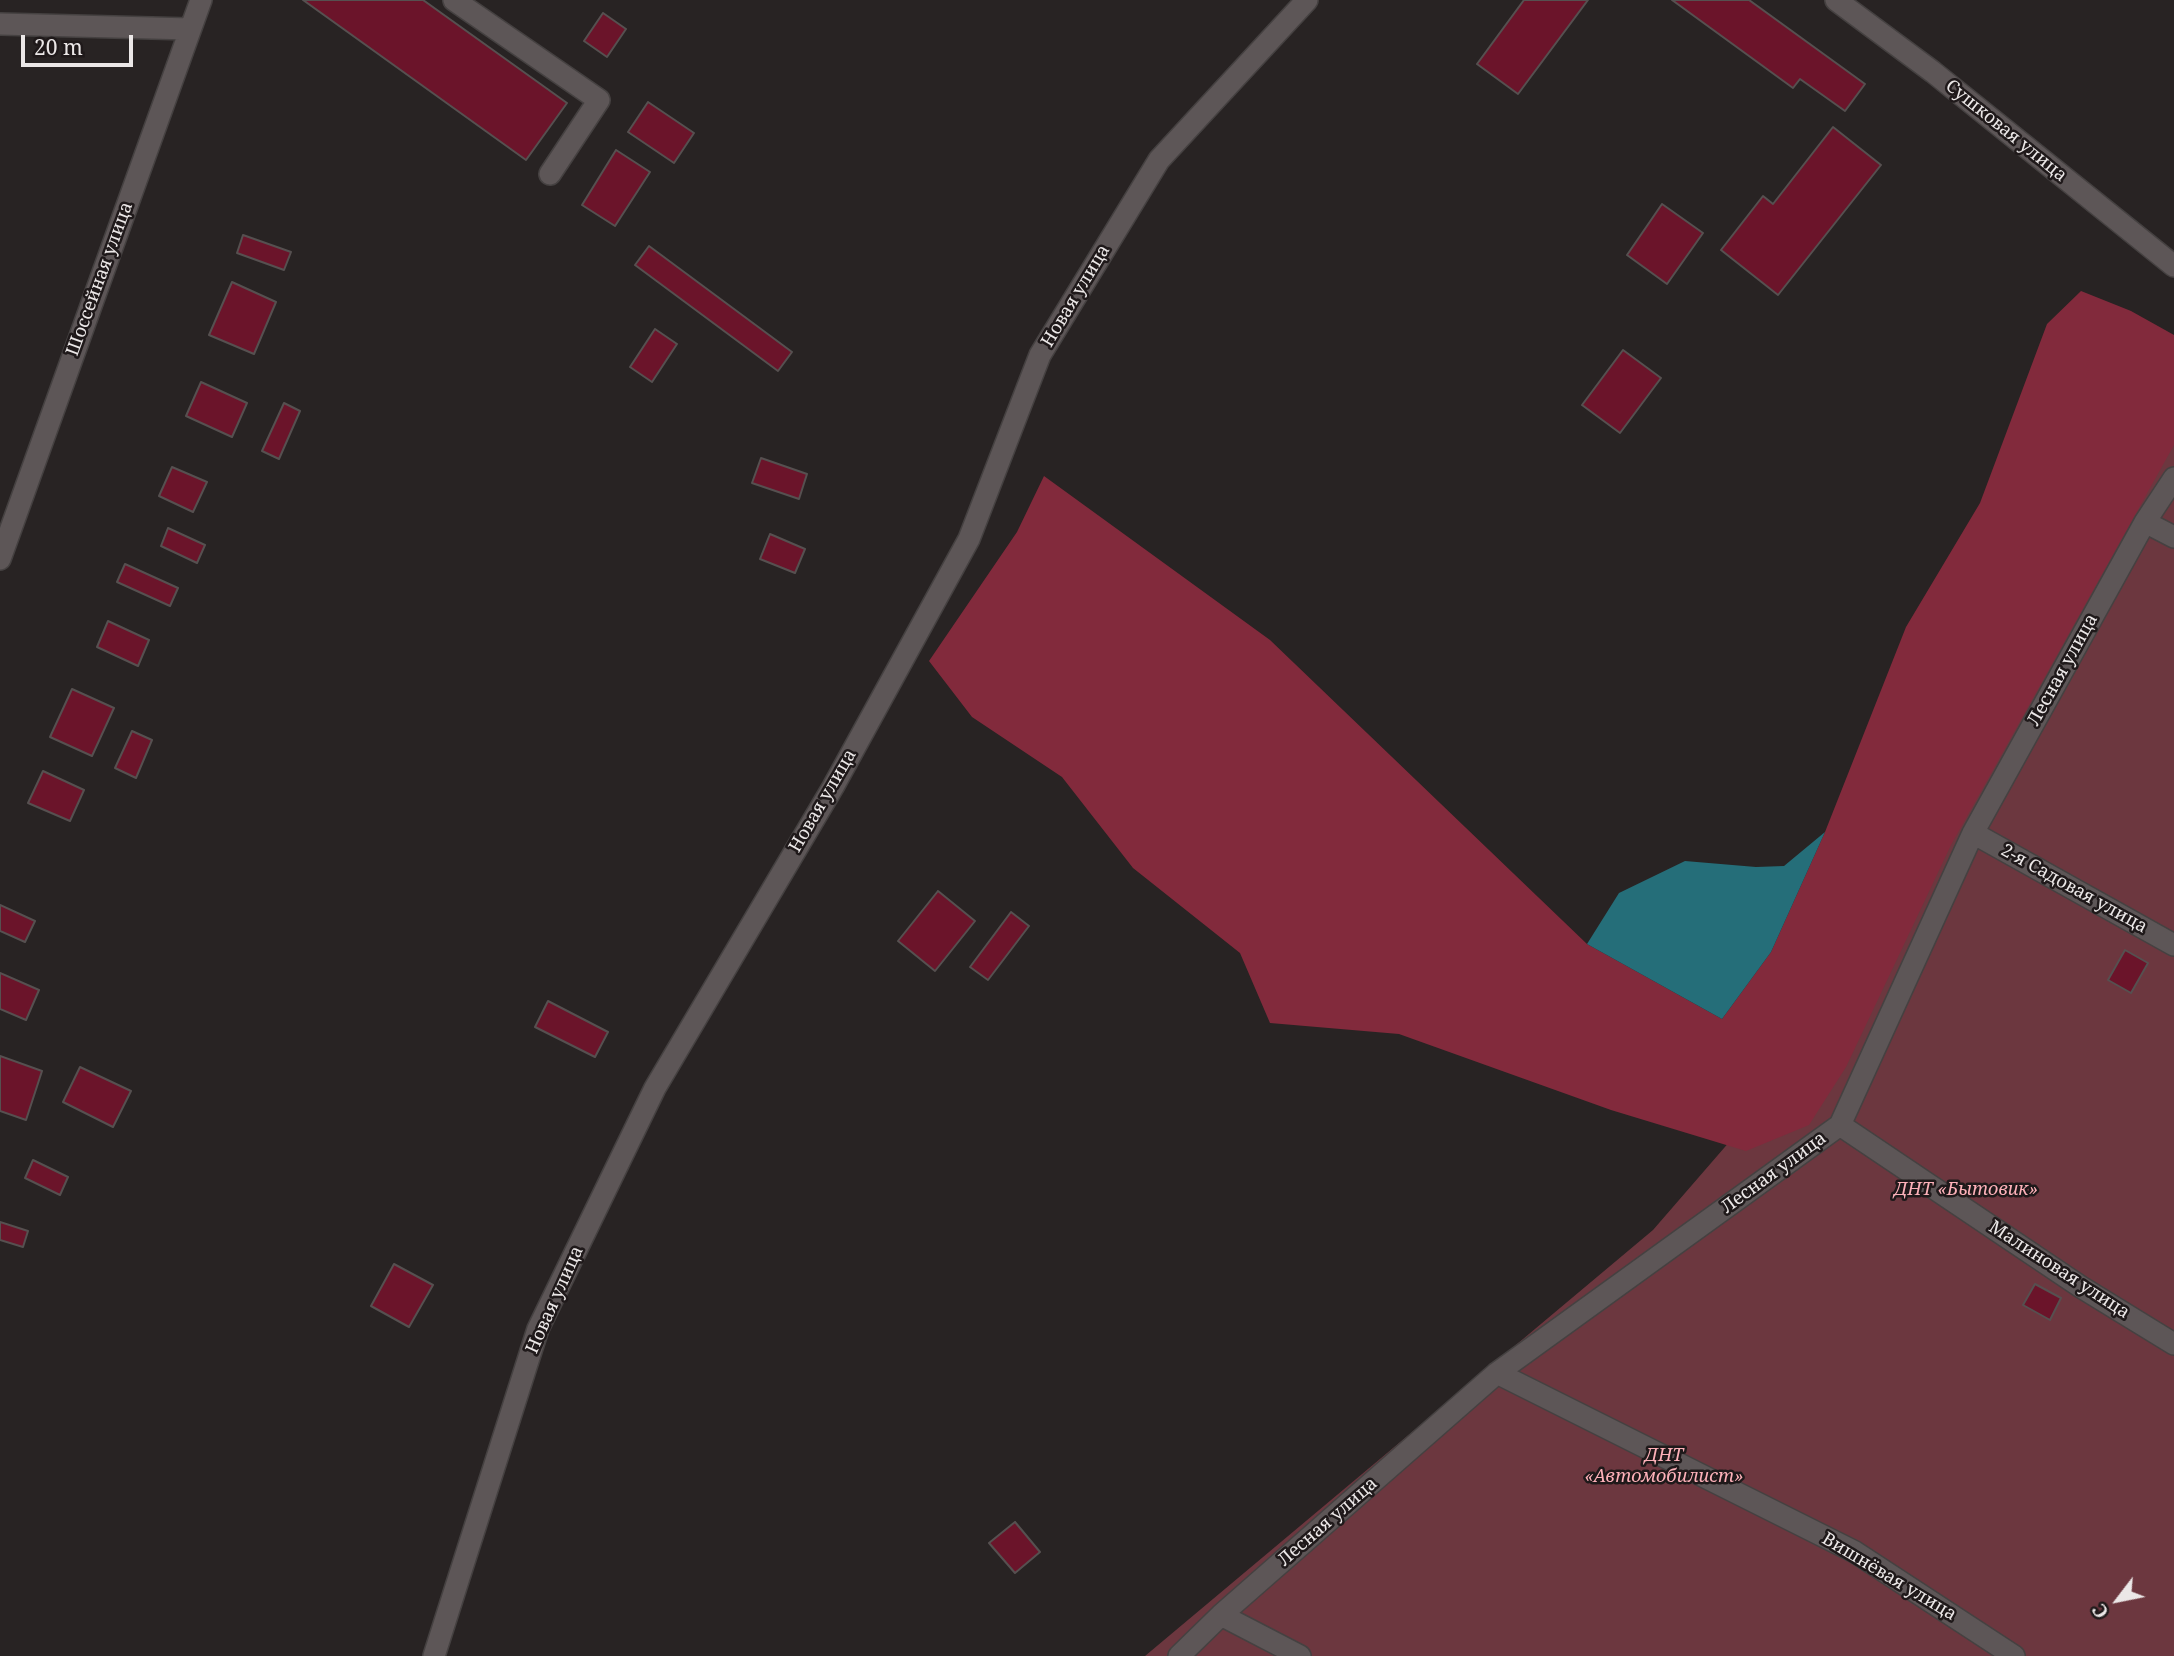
<!DOCTYPE html>
<html>
<head>
<meta charset="utf-8">
<style>
  body { margin:0 }
  #map { position:relative; width:2174px; height:1656px; overflow:hidden; background:#282323; font-family:"Noto Serif",serif }
  canvas { display:block }
  .north { position:absolute; left:2083px; top:1565px; width:70px; height:70px; -webkit-text-stroke:5px #1f191a; paint-order:stroke; rotate:238deg; font-size:19px; font-weight:700; line-height:28px; text-align:center; color:#ebe7e7 }
  .north::after { content:''; display:block; margin:auto; width:24px; height:32px; background:#ebe7e7; clip-path:polygon(50% 0,100% 100%,50% 72%,0 100%) }
  .scale { position:absolute; left:21px; top:35px; width:112px; height:32px; box-sizing:border-box; border:4px solid #ebe7e7; border-top:0; padding-left:9px; font-size:21px; line-height:24px; white-space:nowrap; color:#ebe7e7; -webkit-text-stroke:5px #1f191a; paint-order:stroke }
</style>
</head>
<body>
<div id="map">
<canvas width="2174" height="1656"></canvas>
<div class="north">С</div>
<div class="scale">20 m</div>
</div>
<script>
const g = document.querySelector('canvas').getContext('2d');
g.lineJoin = 'round';
function fill(path, color) {
  g.fillStyle = color;
  g.fill(path, 'evenodd');
}
function toPath(rows) {
  const path = new Path2D();
  for (const r of rows) {
    path.moveTo(r[0], r[1]);
    for (let i = 2; i < r.length; i += 2) path.lineTo(r[i], r[i + 1]);
  }
  return path;
}
function trace(path, color, width, dash) {
  g.strokeStyle = color;
  g.lineWidth = width;
  g.lineCap = dash ? 'butt' : 'round';
  g.setLineDash(dash || []);
  g.stroke(path);
}
function write(font, color, halo, rows, align = 'center') {
  g.font = font + ' "Noto Serif",serif';
  g.lineWidth = 5;
  g.setLineDash([]);
  g.textBaseline = 'middle';
  g.strokeStyle = halo;
  g.fillStyle = color;
  for (const [text, x, y, turn = 0] of rows) {
    g.save();
    g.translate(x, y);
    g.rotate((+turn || 0) * Math.PI / 180);
    g.textAlign = isNaN(turn) ? turn : align;
    if (halo) g.strokeText(text, 0, 0);
    g.fillText(text, 0, 0);
    g.restore();
  }
}
const green = toPath([
  [2174,399,2174,1656,1145,1656,1653,1230,1802,1058]
]);
const forest = toPath([
  [2081,291,2131,311,2174,335,2174,445,1951,845,1846,1067,1809,1125,1746,1151,1611,1110,1399,1034,1270,1023,1240,953,1133,868,1062,777,972,717,929,661,1017,532,1044,476,1270,640,1587,944,1722,1019,1771,952,1825,832,1906,627,1980,503,2047,324]
]);
const water = toPath([
  [1825,832,1771,952,1722,1019,1587,944,1619,893,1685,861,1756,867,1784,866]
]);
const building = toPath([
  [303,0,423,0,567,103,526,160,303,0],
  [1524,0,1588,0,1518,94,1477,64,1524,0],
  [1672,0,1749,0,1865,84,1845,111,1800,79,1793,88,1672,0],
  [603,13,626,29,607,57,584,41,603,13],
  [648,102,694,133,674,163,628,132,648,102],
  [1833,127,1881,165,1778,295,1721,250,1763,196,1773,204,1833,127],
  [616,150,650,172,615,226,582,205,616,150],
  [1662,204,1703,233,1667,284,1627,255,1662,204],
  [243,235,291,252,284,270,237,253,243,235],
  [649,246,792,352,778,371,635,265,649,246],
  [232,282,276,302,254,354,209,335,232,282],
  [655,329,677,344,652,382,630,367,655,329],
  [1623,350,1661,378,1620,433,1582,405,1623,350],
  [201,382,247,403,232,437,186,416,201,382],
  [284,403,300,411,279,459,262,451,284,403],
  [761,458,807,474,799,499,752,483,761,458],
  [172,467,207,482,193,512,159,496,172,467],
  [168,528,205,545,197,563,161,546,168,528],
  [770,534,805,549,795,573,760,559,770,534],
  [125,564,178,588,170,606,117,582,125,564],
  [108,621,149,640,138,666,97,647,108,621],
  [72,689,114,708,92,756,50,737,72,689],
  [132,731,152,740,136,778,115,768,132,731],
  [43,771,84,790,70,821,28,803,43,771],
  [938,891,975,921,935,971,898,941,938,891],
  [0,905,35,921,25,942,0,931,0,905],
  [1011,912,1029,926,988,980,970,967,1011,912],
  [2125,950,2148,963,2131,993,2108,980,2125,950],
  [0,973,39,990,26,1020,0,1009,0,973],
  [548,1001,608,1032,595,1057,535,1027,548,1001],
  [0,1056,42,1071,26,1120,0,1111,0,1056],
  [80,1067,131,1091,113,1127,63,1102,80,1067],
  [33,1160,68,1177,60,1195,25,1178,33,1160],
  [0,1222,28,1231,23,1247,0,1240,0,1222],
  [394,1264,433,1285,409,1327,371,1306,394,1264],
  [2035,1284,2061,1298,2050,1320,2023,1305,2035,1284],
  [1015,1522,1040,1552,1015,1573,989,1543,1015,1522]
]);
const minor = toPath([
  [454,0,599,100,550,174],
  [1836,0,1933,72,2174,266],
  [0,24,190,29],
  [2145,522,2174,537],
  [0,559,201,0],
  [1973,833,2174,945],
  [1840,1125,2081,1287,2174,1344],
  [1497,1373,1855,1552,2014,1656],
  [1221,1615,1300,1656],
  [434,1656,538,1329,655,1088,833,787,969,539,1040,355,1159,160,1307,0],
  [1179,1656,1221,1615,1497,1373,1840,1125,1973,833,2145,522,2174,478]
]);
const streetNames = [
  ["Сушковая улица",2006,131,39],
  ["Шоссейная улица",100,279,-70],
  ["Новая улица",1076,296,-59],
  ["Лесная улица",2063,670,-61],
  ["Новая улица",823,801,-60],
  ["2-я Садовая улица",2074,889,29],
  ["Лесная улица",1774,1173,-36],
  ["Малиновая улица",2059,1270,33],
  ["Новая улица",555,1300,-66],
  ["Лесная улица",1328,1522,-41],
  ["Вишнёвая улица",1889,1577,31]
];
const parkNames = [
  ["ДНТ «Бытовик»",1966,1190],
  ["ДНТ",1664,1456],
  ["«Автомобилист»",1664,1477]
];
fill(green, '#6c373f');
fill(forest, '#822a3c');
fill(water, '#256e79');
fill(building, '#6b142a');
trace(building, '#565050', 2);
trace(minor, '#454141', 24);
trace(minor, '#5d5657', 21);
write('18px', '#ebe7e7', '#1f191a', streetNames);
write('italic 18px', '#fdb1b9', '#1f191a', parkNames);
</script>
</body>
</html>
